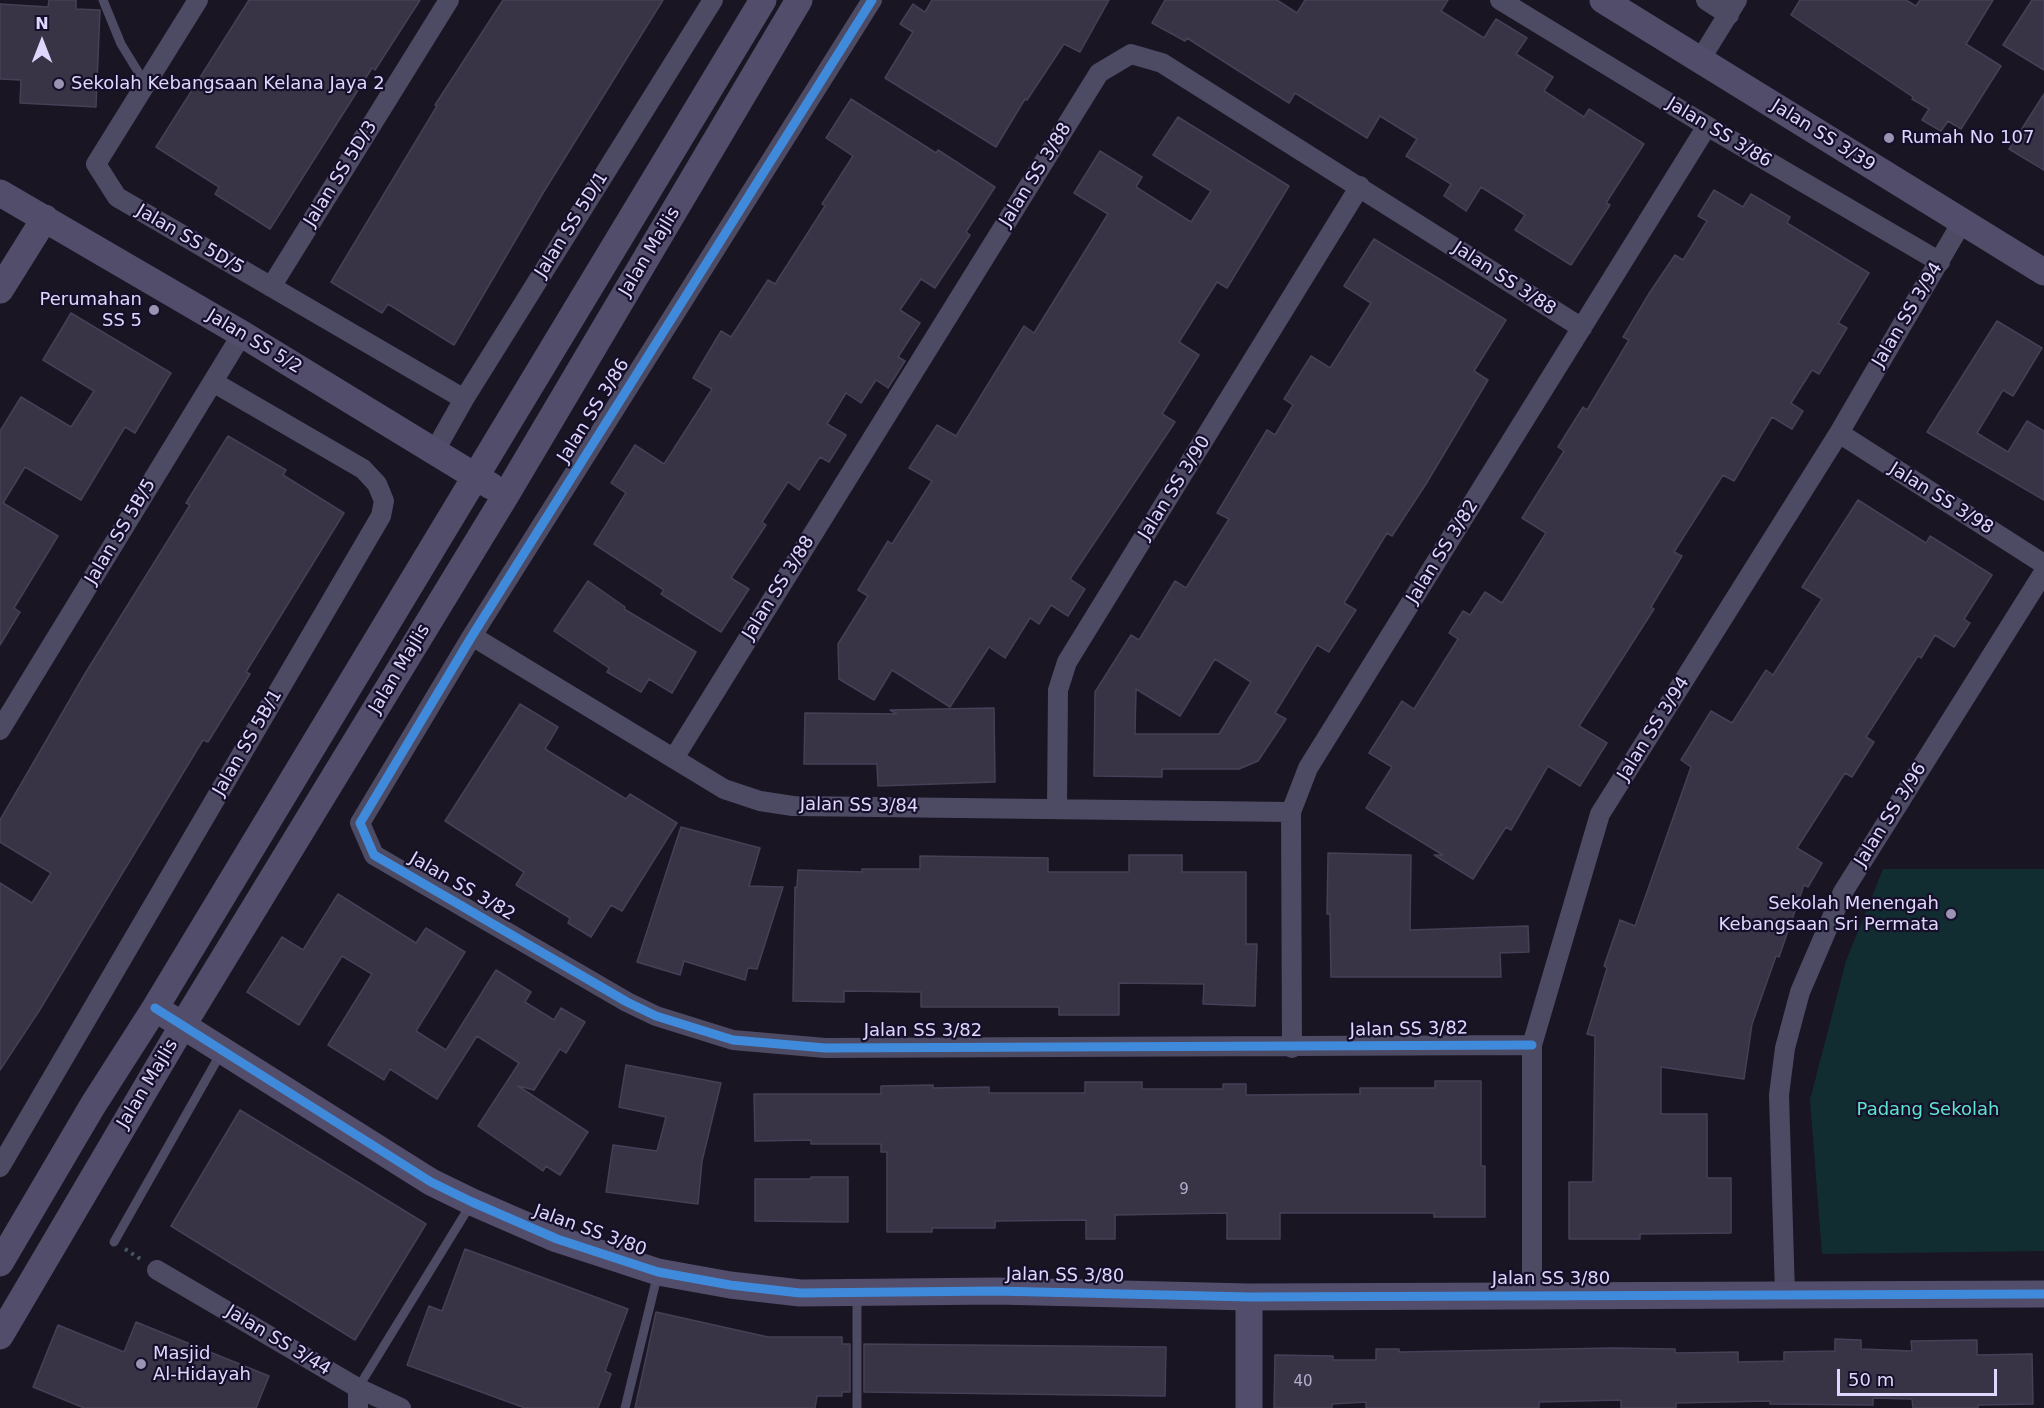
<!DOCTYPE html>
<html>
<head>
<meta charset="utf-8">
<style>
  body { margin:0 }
  #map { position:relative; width:2044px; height:1408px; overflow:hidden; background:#191523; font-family:"DejaVu Sans",sans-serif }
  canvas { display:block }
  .north { position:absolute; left:12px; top:12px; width:60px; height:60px; -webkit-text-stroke:4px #160f29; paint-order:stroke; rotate:0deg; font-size:16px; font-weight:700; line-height:24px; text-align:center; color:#e0d7ff }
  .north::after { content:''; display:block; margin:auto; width:21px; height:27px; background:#e0d7ff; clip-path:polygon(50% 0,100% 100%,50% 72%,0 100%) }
  .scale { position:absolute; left:1837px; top:1369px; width:160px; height:27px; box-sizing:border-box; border:3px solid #e0d7ff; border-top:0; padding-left:8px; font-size:18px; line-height:21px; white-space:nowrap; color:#e0d7ff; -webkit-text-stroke:4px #160f29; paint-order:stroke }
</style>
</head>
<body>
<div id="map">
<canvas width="2044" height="1408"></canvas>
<div class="north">N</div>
<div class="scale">50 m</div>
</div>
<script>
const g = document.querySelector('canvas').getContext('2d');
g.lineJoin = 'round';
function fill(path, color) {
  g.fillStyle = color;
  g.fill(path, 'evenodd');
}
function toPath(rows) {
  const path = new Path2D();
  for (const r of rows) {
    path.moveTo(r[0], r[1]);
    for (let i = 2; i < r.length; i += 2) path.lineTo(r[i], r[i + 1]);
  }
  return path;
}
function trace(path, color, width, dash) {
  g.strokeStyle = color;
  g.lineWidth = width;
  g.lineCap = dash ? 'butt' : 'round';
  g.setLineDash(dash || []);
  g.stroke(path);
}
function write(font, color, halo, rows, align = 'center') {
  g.font = font + ' "DejaVu Sans",sans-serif';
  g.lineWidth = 4.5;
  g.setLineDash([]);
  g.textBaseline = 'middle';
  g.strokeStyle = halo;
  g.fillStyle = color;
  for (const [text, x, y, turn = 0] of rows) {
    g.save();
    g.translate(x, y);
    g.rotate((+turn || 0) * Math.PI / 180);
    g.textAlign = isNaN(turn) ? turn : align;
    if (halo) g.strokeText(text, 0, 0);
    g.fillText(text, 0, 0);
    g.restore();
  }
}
const green = toPath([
  [1883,869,2044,869,2044,1251,1822,1254,1810,1100,1846,961]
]);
const building = toPath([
  [49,0,76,0,76,9,100,10,96,107,20,103,21,80,0,79,0,4,48,7,49,0],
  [249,0,420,0,375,70,372,68,270,229,215,194,219,187,156,147,249,0],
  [503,0,663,0,543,193,454,345,388,304,382,313,331,282,437,106,435,105,503,0],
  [932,0,1109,0,1080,52,1064,44,1027,100,1025,99,996,147,885,78,913,32,900,24,913,4,925,12,932,0],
  [1165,0,1277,0,1297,13,1305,0,1448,0,1441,11,1484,38,1496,19,1527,38,1516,54,1553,77,1544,91,1584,117,1589,109,1644,144,1606,203,1610,205,1571,265,1515,230,1525,215,1481,187,1466,211,1444,196,1451,184,1406,156,1417,139,1380,116,1367,138,1295,93,1289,103,1187,38,1185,41,1152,23,1165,0],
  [1800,0,1906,0,1916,6,1920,0,1993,0,1966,44,2001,66,1961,129,1948,121,1941,131,1922,120,1929,109,1912,99,1913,97,1791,15,1800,0],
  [2032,0,2044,0,2044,70,2003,45,2032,0],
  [2044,94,2044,170,2009,149,2044,94],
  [851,99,936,153,938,150,995,187,966,232,970,235,935,288,921,279,900,310,920,323,898,357,905,361,888,388,876,380,861,403,846,393,827,424,846,435,829,462,820,457,799,490,788,482,762,522,766,525,731,578,749,589,721,632,661,594,664,590,594,544,626,493,611,483,635,445,664,464,712,389,693,378,721,331,731,337,768,280,775,284,825,206,822,204,853,156,826,138,851,99],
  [1178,117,1289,186,1227,288,1217,282,1179,342,1199,355,1162,414,1175,422,1070,579,1085,589,1068,616,1051,605,1039,624,1030,618,1005,658,989,647,950,707,892,670,874,700,839,679,838,644,868,596,858,590,888,541,892,544,932,481,909,468,937,425,956,436,1024,326,1034,333,1108,214,1074,193,1100,151,1142,177,1136,187,1191,222,1211,191,1153,155,1178,117],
  [1714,190,1743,207,1751,194,1790,217,1787,223,1869,273,1838,323,1847,328,1819,374,1812,370,1791,403,1803,411,1792,429,1772,417,1734,481,1723,475,1674,552,1682,556,1651,607,1654,609,1579,726,1607,743,1580,786,1548,766,1511,830,1506,827,1473,879,1434,855,1443,855,1366,808,1392,767,1369,753,1402,701,1414,709,1458,639,1449,633,1463,611,1470,615,1485,592,1502,603,1546,533,1522,518,1564,451,1558,447,1583,407,1587,410,1629,340,1623,337,1650,292,1675,255,1683,260,1707,221,1698,216,1714,190],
  [1374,239,1506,320,1474,371,1488,380,1426,484,1392,536,1387,533,1344,603,1356,610,1329,652,1317,645,1275,713,1286,719,1258,761,1239,769,1162,769,1162,777,1094,776,1095,692,1131,635,1139,640,1175,581,1186,588,1229,519,1217,513,1267,430,1275,435,1293,405,1284,399,1311,356,1330,368,1371,303,1344,286,1374,239],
  [1215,659,1251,682,1219,734,1135,734,1136,689,1180,716,1215,659],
  [71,313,171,373,135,433,125,427,81,500,25,467,3,503,58,536,14,608,20,612,0,645,0,431,21,397,71,427,94,391,43,360,71,313],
  [1997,321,2042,348,2013,396,2003,390,1977,433,2008,452,2027,421,2044,431,2044,500,1927,432,1997,321],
  [228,436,286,470,283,475,344,513,246,672,250,674,208,742,203,740,39,1011,0,1070,0,883,32,903,51,873,0,842,0,820,86,672,190,505,186,503,228,436],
  [1858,500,1926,543,1930,536,1992,575,1964,619,1970,623,1954,647,1935,635,1921,658,1918,656,1866,737,1874,742,1852,777,1845,773,1797,848,1822,863,1808,887,1804,885,1779,957,1776,956,1752,1024,1744,1079,1661,1067,1661,1114,1707,1114,1707,1178,1731,1178,1731,1233,1640,1234,1640,1239,1569,1239,1569,1182,1593,1182,1595,1036,1587,1034,1607,968,1604,966,1620,920,1635,926,1691,767,1681,760,1711,711,1732,723,1766,670,1773,675,1822,599,1802,587,1858,500],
  [588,581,625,607,624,609,696,652,672,693,649,679,641,692,607,672,609,668,554,631,588,581],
  [520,704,558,727,545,749,626,799,630,794,677,823,622,911,611,905,591,937,568,923,570,918,516,885,524,872,445,821,520,704],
  [994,708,995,782,878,786,877,764,804,764,805,713,897,714,890,710,994,708],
  [681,827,760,848,749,886,783,887,757,969,748,968,745,980,684,961,680,975,637,962,681,827],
  [1328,853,1411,855,1410,930,1528,926,1529,952,1500,953,1501,977,1331,977,1330,914,1327,914,1328,853],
  [1129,855,1182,855,1182,872,1246,872,1246,944,1257,944,1255,1006,1203,1004,1204,984,1119,983,1119,1015,1059,1015,1059,1007,921,1007,921,992,844,991,844,1002,793,1001,795,887,797,888,798,870,862,872,862,869,920,869,920,856,1048,858,1048,872,1129,872,1129,855],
  [338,894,416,943,426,928,465,952,416,1031,446,1050,496,970,531,992,525,1002,554,1020,561,1008,585,1022,566,1053,560,1049,534,1090,518,1086,588,1132,560,1175,546,1166,543,1171,478,1126,519,1063,477,1036,437,1099,390,1069,384,1080,328,1045,372,974,342,956,299,1025,247,992,282,937,303,950,338,894],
  [626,1065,721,1083,702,1161,698,1204,606,1192,613,1145,657,1151,666,1117,619,1107,626,1065],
  [1435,1081,1481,1081,1481,1166,1485,1166,1485,1217,1434,1217,1434,1213,1280,1213,1280,1239,1227,1239,1227,1213,1115,1215,1115,1239,1086,1239,1086,1220,995,1221,995,1228,932,1228,932,1232,887,1232,887,1152,881,1152,881,1144,811,1144,811,1140,755,1141,754,1094,881,1094,881,1086,933,1085,933,1088,989,1087,989,1093,1085,1093,1085,1082,1142,1082,1142,1089,1223,1089,1223,1084,1246,1084,1246,1095,1360,1094,1360,1088,1435,1088,1435,1081],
  [240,1110,426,1224,355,1340,171,1226,240,1110],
  [811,1177,848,1177,848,1222,755,1221,755,1179,811,1179,811,1177],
  [465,1249,628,1309,605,1371,611,1374,598,1408,525,1408,407,1365,429,1306,442,1311,465,1249],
  [656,1312,768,1337,842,1337,842,1344,850,1344,850,1392,842,1392,842,1396,817,1396,815,1408,635,1408,656,1312],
  [136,1322,269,1376,256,1408,84,1408,33,1387,58,1325,124,1352,136,1322],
  [1835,1339,1861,1340,1861,1349,1912,1351,1911,1341,1977,1340,1977,1355,2032,1354,2033,1404,1978,1405,1978,1408,1913,1408,1912,1399,1873,1398,1873,1405,1770,1404,1770,1401,1676,1403,1676,1408,1621,1408,1621,1400,1539,1402,1539,1408,1366,1408,1366,1402,1332,1404,1332,1408,1274,1408,1275,1355,1333,1356,1333,1360,1376,1360,1376,1349,1399,1349,1399,1352,1613,1348,1675,1349,1675,1353,1738,1352,1738,1362,1784,1361,1784,1352,1835,1351,1835,1339],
  [864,1344,1166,1347,1165,1396,864,1392,864,1344]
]);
const path = toPath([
  [125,1249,142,1260]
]);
const lane = toPath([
  [103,0,121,44,145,83],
  [114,1242,221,1053],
  [358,1388,471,1204],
  [625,1408,658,1273],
  [857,1408,857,1295]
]);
const street = toPath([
  [198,0,96,164,117,197,464,399],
  [872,0,472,636,360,823,374,855,627,1002,656,1016,733,1040,825,1048,1532,1045],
  [1500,0,1707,126,1940,262],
  [1706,0,1729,15],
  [1700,60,1737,0],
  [271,287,449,0],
  [1839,433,2044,564],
  [434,452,464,399,713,0],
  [472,636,724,789,760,801,793,806,1291,812],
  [0,730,242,334],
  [674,758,1099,73,1131,54,1162,63,1582,328],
  [1057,809,1058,690,1067,662,1360,186],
  [1292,1048,1291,812,1308,768,1707,126],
  [0,1167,381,516,384,501,377,484,363,469,213,382],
  [157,1270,358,1388,401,1408],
  [1785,1294,1779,1095,1785,1048,1800,992,1843,892,2044,572],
  [1532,1296,1532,1045,1600,814,1839,433,1962,222],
  [358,1408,358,1388]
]);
const secondary = toPath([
  [1603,0,2044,272],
  [0,193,242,334,491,486],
  [0,290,45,218],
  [155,1008,431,1182,472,1202,557,1239,658,1272,730,1285,800,1293,996,1291,1249,1297,2044,1294],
  [0,1263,93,1105,155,1008,763,0],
  [0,1336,183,1025,506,495,799,0],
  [1249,1408,1249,1297]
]);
const cycleway = toPath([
  [872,0,472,636,360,823,374,855,627,1002,656,1016,733,1040,825,1048,1532,1045],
  [155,1008,431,1182,472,1202,557,1239,658,1272,730,1285,800,1293,996,1291,1249,1297,2044,1294]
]);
const markers = [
  [59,84,6,"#9a93b2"],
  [1889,138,6,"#9a93b2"],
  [154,310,6,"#9a93b2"],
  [1951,914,6,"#9a93b2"],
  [141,1364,6,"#9a93b2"]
];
const numberNames = [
  ["9",1184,1190],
  ["40",1303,1382]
];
const poiNames = [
  ["Sekolah Kebangsaan Kelana Jaya 2",71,84],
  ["Rumah No 107",1901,138],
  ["Perumahan",142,300,"right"],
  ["SS 5",142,321,"right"],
  ["Sekolah Menengah",1939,904,"right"],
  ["Kebangsaan Sri Permata",1939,925,"right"],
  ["Masjid",153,1354],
  ["Al-Hidayah",153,1375]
];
const streetNames = [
  ["Jalan SS 3/86",1719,133,31],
  ["Jalan SS 3/39",1823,136,32],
  ["Jalan SS 5D/3",341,174,-58],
  ["Jalan SS 3/88",1036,175,-58],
  ["Jalan SS 5D/1",572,225,-58],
  ["Jalan SS 5D/5",190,240,30],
  ["Jalan Majlis",650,252,-59],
  ["Jalan SS 3/88",1504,279,33],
  ["Jalan SS 3/94",1908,315,-59],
  ["Jalan SS 5/2",254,342,31],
  ["Jalan SS 3/86",594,411,-58],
  ["Jalan SS 3/90",1175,488,-58],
  ["Jalan SS 3/98",1941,499,32],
  ["Jalan SS 5B/5",121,532,-59],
  ["Jalan SS 3/82",1443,552,-58],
  ["Jalan SS 3/88",779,588,-58],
  ["Jalan Majlis",400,669,-59],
  ["Jalan SS 3/94",1654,729,-58],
  ["Jalan SS 5B/1",248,743,-60],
  ["Jalan SS 3/84",859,806,1],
  ["Jalan SS 3/96",1891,815,-58],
  ["Jalan SS 3/82",462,887,30],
  ["Jalan SS 3/82",1409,1030,-1],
  ["Jalan SS 3/82",923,1031],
  ["Jalan Majlis",148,1084,-59],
  ["Jalan SS 3/80",590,1231,20],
  ["Jalan SS 3/80",1065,1276,1],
  ["Jalan SS 3/80",1551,1279],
  ["Jalan SS 3/44",278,1341,31]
];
const parkNames = [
  ["Padang Sekolah",1928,1110]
];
fill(green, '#122d31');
fill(building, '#383345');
trace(building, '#464057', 1.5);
trace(path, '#485465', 4, [3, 4.5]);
trace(lane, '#4d4a64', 9);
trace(street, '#4d4a64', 20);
trace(secondary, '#514d6a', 27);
trace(cycleway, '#408adc', 9);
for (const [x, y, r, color] of markers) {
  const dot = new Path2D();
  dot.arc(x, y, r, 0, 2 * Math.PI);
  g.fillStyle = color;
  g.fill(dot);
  trace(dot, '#160f29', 2);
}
write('15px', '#b6aed0', null, numberNames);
write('18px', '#e0d7ff', '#160f29', poiNames, 'left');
write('18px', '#e0d7ff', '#160f29', streetNames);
write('18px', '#5ce6d1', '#160f29', parkNames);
</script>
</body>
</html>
